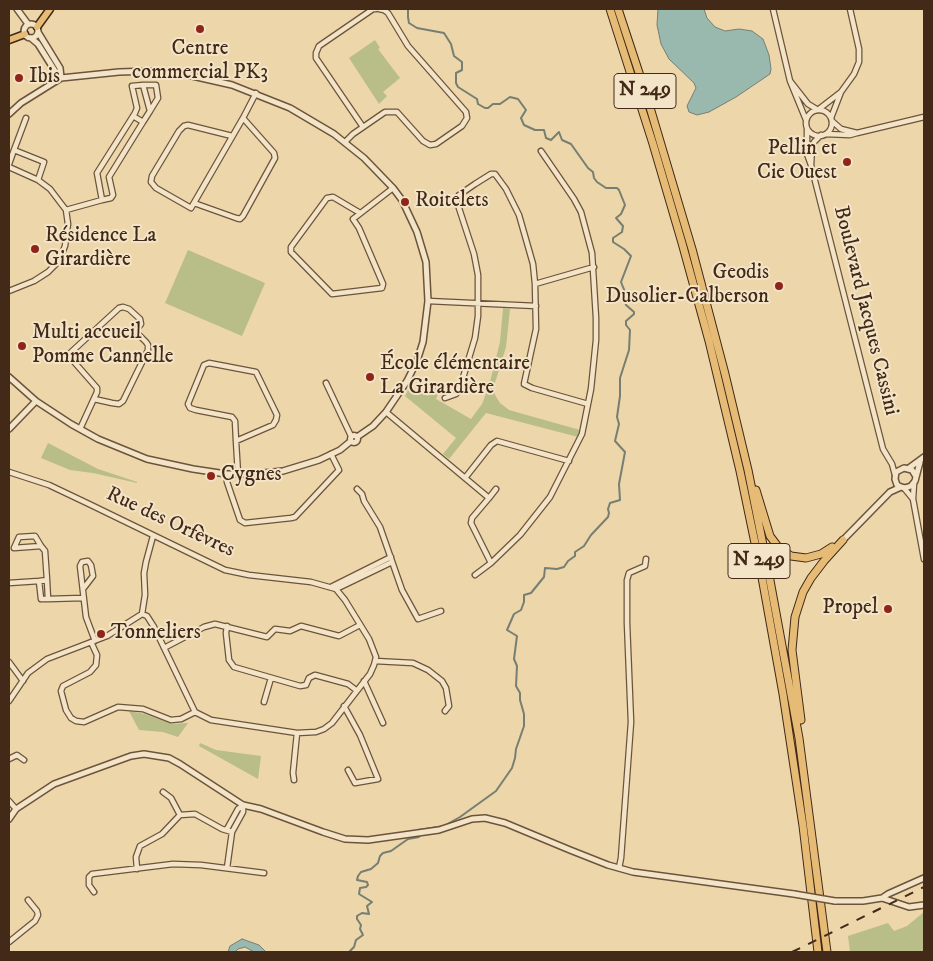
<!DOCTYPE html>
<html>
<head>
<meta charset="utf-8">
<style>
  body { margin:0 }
  #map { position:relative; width:933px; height:961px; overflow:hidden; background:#ecd6aa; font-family:"IM FELL DW Pica",serif }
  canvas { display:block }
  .frame { position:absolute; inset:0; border:10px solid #422918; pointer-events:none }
</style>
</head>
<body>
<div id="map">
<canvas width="933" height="961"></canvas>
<div class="frame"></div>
</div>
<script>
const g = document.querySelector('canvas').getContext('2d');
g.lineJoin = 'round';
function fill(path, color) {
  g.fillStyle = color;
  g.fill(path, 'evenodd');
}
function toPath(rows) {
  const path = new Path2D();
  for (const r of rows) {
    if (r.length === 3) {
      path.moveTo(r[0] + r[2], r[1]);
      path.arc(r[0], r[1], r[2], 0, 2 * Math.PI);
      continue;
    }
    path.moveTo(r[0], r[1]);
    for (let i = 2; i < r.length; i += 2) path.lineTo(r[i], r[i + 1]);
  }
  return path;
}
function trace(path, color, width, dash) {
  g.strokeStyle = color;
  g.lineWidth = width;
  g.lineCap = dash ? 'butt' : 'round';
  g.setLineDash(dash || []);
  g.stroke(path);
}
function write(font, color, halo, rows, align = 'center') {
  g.font = font + ' "IM FELL DW Pica",serif';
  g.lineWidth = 4;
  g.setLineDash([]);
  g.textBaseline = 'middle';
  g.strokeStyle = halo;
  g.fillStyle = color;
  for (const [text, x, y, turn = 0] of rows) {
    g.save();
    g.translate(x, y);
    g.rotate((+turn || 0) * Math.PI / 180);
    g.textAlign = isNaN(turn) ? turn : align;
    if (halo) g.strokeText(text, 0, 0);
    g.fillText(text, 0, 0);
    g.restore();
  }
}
const green = toPath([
  [375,40,380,48,378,49,400,78,383,92,387,96,379,104,349,58],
  [188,250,265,283,242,336,165,303],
  [503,308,510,309,506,347,494,386,495,395,500,403,509,410,580,430,578,437,486,413,449,459,443,454,456,438,405,396,410,386,428,396,435,385,441,387,436,399,471,419,482,404,489,386,500,342],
  [48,443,98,469,137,482,137,483,93,473,70,470,41,458],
  [129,711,145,714,172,724,188,723,178,737,163,732,139,730],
  [200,743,216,750,261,756,258,779,199,746],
  [924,912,924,952,850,952,848,936,888,923,894,931,907,926]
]);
const water = toPath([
  [658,9,704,9,707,18,715,27,725,31,739,29,752,31,763,39,769,55,771,69,770,74,736,97,709,112,697,115,689,112,687,106,696,88,694,83,669,59,661,44,657,25,658,9],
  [242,939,259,945,266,952,254,952,245,947,238,949,235,952,228,952,230,946,242,939]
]);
const stream = toPath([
  [408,9,408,17,409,23,417,28,444,33,451,44,454,56,462,62,462,70,456,73,456,83,458,87,477,99,478,104,485,108,488,108,493,104,500,104,510,97,518,99,526,110,521,118,524,125,535,130,544,130,546,138,551,140,559,132,562,140,571,144,588,168,593,172,594,178,597,182,606,188,617,188,619,190,625,205,621,214,616,218,623,226,622,232,613,238,613,242,624,249,631,256,621,282,627,297,625,302,626,305,634,312,634,314,626,321,626,325,630,330,629,350,620,378,620,396,617,417,619,424,615,441,625,452,619,484,620,500,610,503,608,509,609,513,608,517,591,535,584,546,575,552,575,556,568,561,564,567,557,569,545,568,544,577,531,593,524,595,524,602,521,610,514,614,507,630,517,636,514,659,517,666,516,686,520,693,520,700,524,714,524,726,516,749,515,758,512,768,496,791,460,817,444,826,418,830],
  [349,952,354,947,356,940,363,935,360,929,361,925,357,919,357,916,362,913,369,914,367,906,372,902,359,894,360,888,366,887,368,885,367,882,357,880,358,876,361,872,371,869,378,863,380,856,383,853,391,851,408,839,419,837]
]);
const minor = toPath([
  [773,9,790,81],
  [143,85,156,85,158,98,150,111],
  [841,92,854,74,859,62,859,49,850,9],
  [819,109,841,92,831,118],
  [819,123,13],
  [133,116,143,122,109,177,113,195,111,198,102,200,97,173,135,113,137,108,132,86,143,85,150,111,143,122],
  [26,118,14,150,44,162,38,180],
  [806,120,790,81,808,104,818,110],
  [363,127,316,58,316,53,319,46,373,9,376,9],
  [807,130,807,154,811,165,812,148,814,142,821,135],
  [857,133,924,117],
  [826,134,850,135,857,133,841,129,832,121],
  [232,136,188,125,184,126,179,131,152,176,151,182,156,188,191,208,243,118,256,93],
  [345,142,353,134,385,112,397,112,423,141,430,145,436,144,462,126,467,118,466,112,408,46,388,13,384,10,379,9],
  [9,164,14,150],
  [811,165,883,449,892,464,895,475],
  [9,167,38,180,50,189,66,210,68,224,65,246,59,261,48,272,34,281,9,291],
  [194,203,236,218,240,219,243,216,275,158,274,153,243,118],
  [66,210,102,200],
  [360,213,333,197,327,198,291,247,291,252,332,294,382,288,383,284,359,228,353,219,393,188],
  [535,284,594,267],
  [428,301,536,306],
  [68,355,119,308,123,307,129,309,140,319,141,324,136,330,137,333,146,342,148,345,148,350,123,401,119,404,112,403,94,399],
  [61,360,68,355,97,388,97,392,80,429],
  [326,383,351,436],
  [445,398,456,394,462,381,475,338,478,316,478,275,474,254,457,202,457,198,459,195,475,184,491,174,495,174,506,189,519,215,533,264,535,284,536,329,524,384,532,388,588,404],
  [386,412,489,498,472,518,471,523,491,563],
  [236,441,273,425,276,420,277,415,256,372,209,363,204,365,188,404,190,408,196,410,232,417,235,421,236,441,238,474],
  [9,472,49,485,89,504,225,570,249,575,311,582,336,589,345,600,369,639,376,657,374,665,370,674,332,723,324,729,316,732,297,733,211,720,195,712,154,627,147,616,142,614],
  [226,474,227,482,240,520,245,523,291,518,295,517,339,470,331,454],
  [465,478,491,445,497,441,569,461],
  [914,483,913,499,924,559],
  [904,488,913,499],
  [357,489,362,494,364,501,380,527,402,590,418,619,441,611],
  [489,498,496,489],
  [41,546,14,548,19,537,35,536,41,546,45,551,47,580],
  [475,575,491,563,520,535,550,497,582,434,591,389,596,340,596,318,592,253,581,212,574,199,541,151],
  [9,583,39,581,47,580,48,599,41,599,39,581],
  [331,587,391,557],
  [83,589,93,576,91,565,88,561,82,562,80,566,86,617,95,641],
  [336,589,392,562],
  [48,599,83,598],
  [227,626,226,633,229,660,234,667,300,686,306,685,309,678,315,675,348,684,356,690],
  [91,642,97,655,96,665,90,672,63,686,61,691,66,710,71,718,76,721,84,722,118,707,143,709,171,720,181,719,195,712],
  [164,648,204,627,215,624,267,637,275,629,290,631,301,626,339,636,360,625],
  [375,661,413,663,428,670,442,681,446,688,449,706,445,711],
  [9,662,23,681],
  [364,681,383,723],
  [9,701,28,673,47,659,107,636,142,614,145,595,144,573,146,562,153,536],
  [264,702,271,678],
  [344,706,360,735,378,779,355,783,348,770],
  [9,759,17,755,24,760],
  [294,780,293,773,297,733],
  [163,792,171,798,180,815],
  [9,801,16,809],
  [227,829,238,809,243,805],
  [227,868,232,832,243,812,243,805],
  [619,868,621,858,631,722,627,623,627,580,629,573,645,566,646,559],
  [137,869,136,857,140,846,162,834,180,815,195,814,222,829,232,832],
  [94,892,89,885,89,877,92,874,173,864,201,865,264,873],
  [9,942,35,921,38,915,37,911,28,900]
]);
const tertiary = toPath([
  [17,9,28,24],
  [31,31,7],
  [38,32,60,68,61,78],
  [31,38,38,44,55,71,61,77],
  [9,114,21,103,61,78,119,72,151,71,188,75,232,85,290,108,334,134,364,158,393,188,402,200,417,232,426,262,428,301,423,342,417,361,407,381,386,412,373,426,357,437],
  [9,377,36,401,71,424,98,439,147,459,193,469,226,474,254,474,283,471,319,460,340,450,351,441],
  [9,429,36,401],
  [354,439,3.5],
  [909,468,924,457],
  [915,475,912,470,904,468,896,472,895,479,897,485,901,487,905,488,911,486,915,481,920,462],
  [843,540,890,492,901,487],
  [9,819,16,809,54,784,131,756,144,754,169,758,180,764,243,805,261,809,323,832,345,839,368,840,439,830,472,819,485,818,505,823,570,850,608,865,633,872,794,894],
  [882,898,888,894,924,878],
  [835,901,863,901,882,898,909,907,924,905]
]);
const primary = toPath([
  [37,27,50,9],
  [9,40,25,34]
]);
const trunk = toPath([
  [610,9,653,144,682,243,709,341,740,471,761,572,783,694,803,826,818,952],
  [618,9,646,94,692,249,725,374,748,470,769,575,799,738,827,952],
  [756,490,770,536,779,548,791,556,806,558,821,554,832,547],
  [801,720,792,650,795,617,803,592,811,578,824,561,843,540]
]);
const rail = toPath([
  [792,952,924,887]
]);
const tertiaryBridge = toPath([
  [794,894,835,901]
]);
const markers = [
  [200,29,5,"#8f2418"],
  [19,78,5,"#8f2418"],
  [847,162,5,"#8f2418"],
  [405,202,5,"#8f2418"],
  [35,249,5,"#8f2418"],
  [779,286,5,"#8f2418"],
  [22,346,5,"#8f2418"],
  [370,377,5,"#8f2418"],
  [211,476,5,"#8f2418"],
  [888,609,5,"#8f2418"],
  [101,634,5,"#8f2418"]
];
const shields = [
  [645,91,62],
  [759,561,62]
];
const shieldNames = [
  ["N 249",645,91],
  ["N 249",759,561]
];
const poiNames = [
  ["Centre",200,50,"center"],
  ["commercial PK3",200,74,"center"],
  ["Ibis",29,78],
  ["Pellin et",837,150,"right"],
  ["Cie Ouest",837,174,"right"],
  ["Roitelets",415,202],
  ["Résidence La",45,237],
  ["Girardière",45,261],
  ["Geodis",769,274,"right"],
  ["Dusolier-Calberson",769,298,"right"],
  ["Multi accueil",32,334],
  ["Pomme Cannelle",32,358],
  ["École élémentaire",380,365],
  ["La Girardière",380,389],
  ["Cygnes",221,476],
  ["Propel",878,609,"right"],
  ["Tonneliers",111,634]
];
const streetNames = [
  ["Boulevard Jacques Cassini",865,311,76],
  ["Rue des Orfèvres",170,523,25]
];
fill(green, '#b9bd87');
fill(water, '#99b8ae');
trace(water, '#767f72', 1);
trace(stream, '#767f72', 2);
trace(minor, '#6c543c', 7);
trace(tertiary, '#6c543c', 8);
trace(primary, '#422918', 9);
trace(trunk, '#422918', 9);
trace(minor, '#f3e4c8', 4.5);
trace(tertiary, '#f3e4c8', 5);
trace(primary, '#e6bb75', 6);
trace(trunk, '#e6bb75', 7);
trace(rail, '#422918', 2, [9, 9]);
trace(tertiaryBridge, '#6c543c', 8, []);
trace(tertiaryBridge, '#f3e4c8', 5);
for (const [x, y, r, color] of markers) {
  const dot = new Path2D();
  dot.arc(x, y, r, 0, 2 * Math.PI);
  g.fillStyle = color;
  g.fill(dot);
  trace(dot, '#f3e4c8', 2);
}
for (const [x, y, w] of shields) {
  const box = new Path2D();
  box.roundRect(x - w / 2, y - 17.5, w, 35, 4);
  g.fillStyle = '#f3e4c8';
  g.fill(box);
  trace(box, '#422918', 1);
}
write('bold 20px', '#422918', null, shieldNames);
write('21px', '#422918', '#f3e4c8', poiNames, 'left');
write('21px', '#422918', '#f3e4c8', streetNames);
</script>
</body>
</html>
